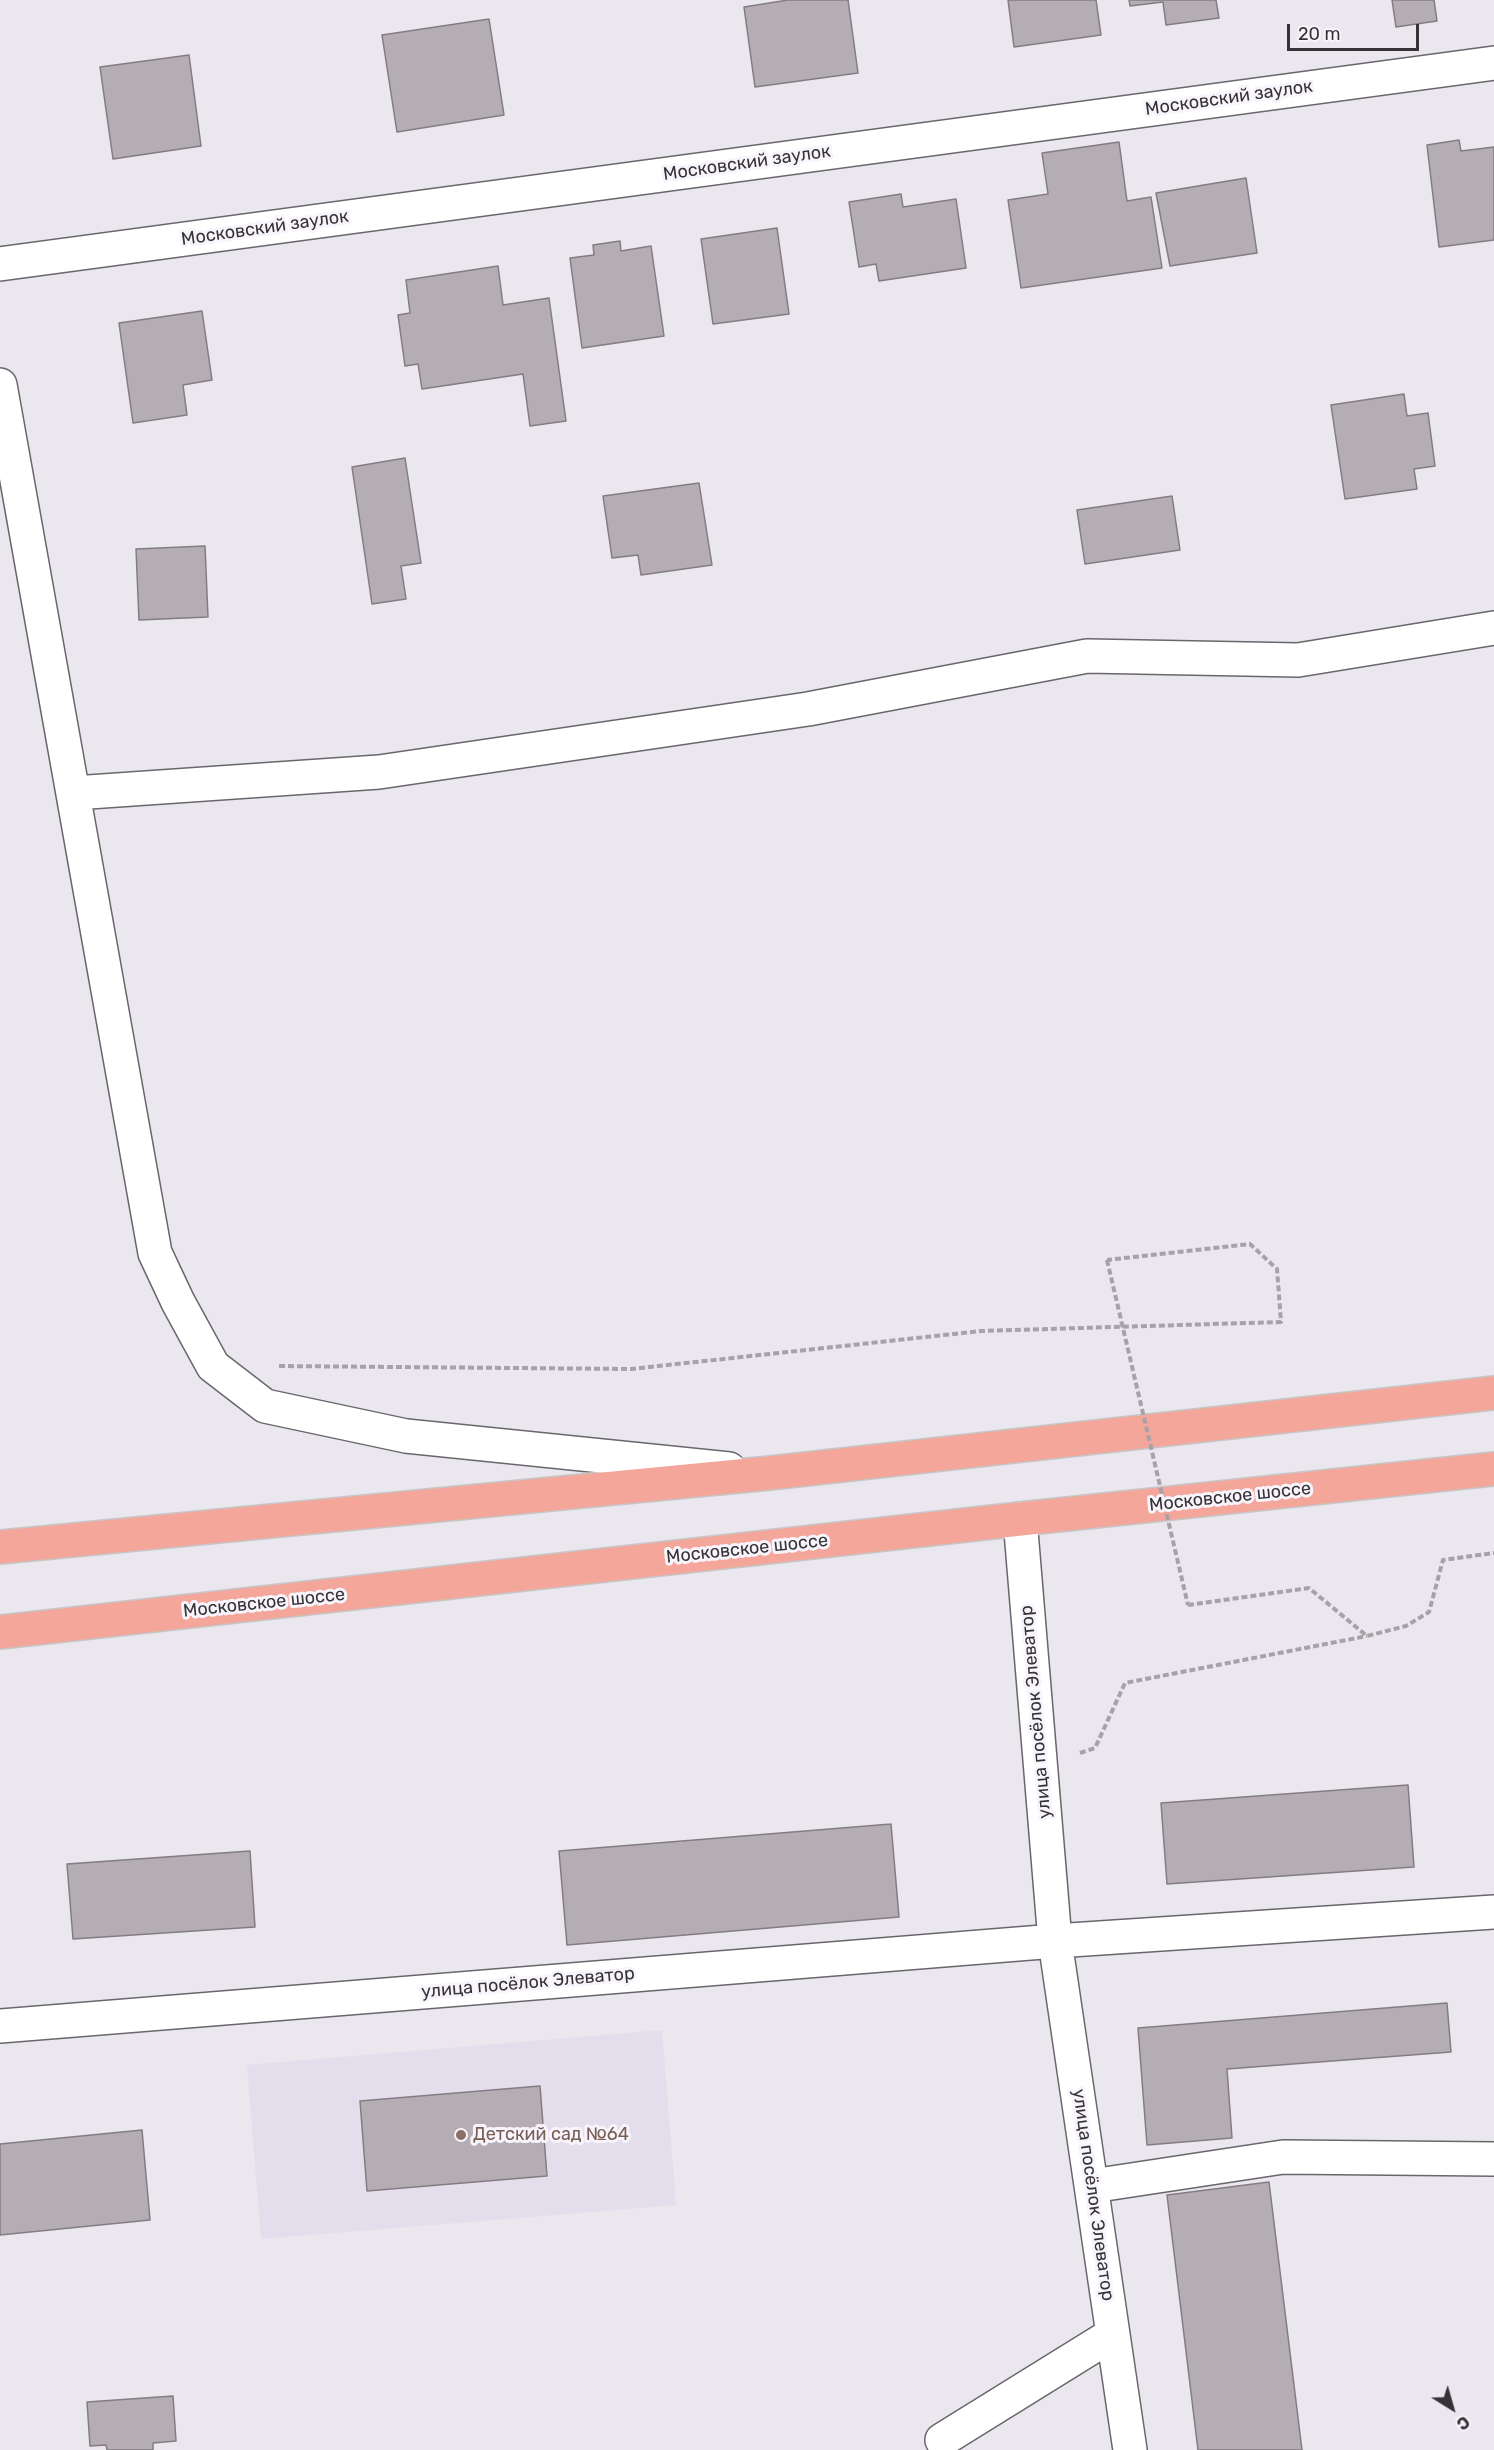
<!DOCTYPE html>
<html>
<head>
<meta charset="utf-8">
<style>
  body { margin:0 }
  #map { position:relative; width:1494px; height:2450px; overflow:hidden; background:#eae7ee; font-family:Rubik,sans-serif }
  canvas { display:block }
  .north { position:absolute; left:1422px; top:2378px; width:60px; height:60px; -webkit-text-stroke:4px #f8f4fc; paint-order:stroke; rotate:143deg; font-size:16px; font-weight:700; line-height:24px; text-align:center; color:#353336 }
  .north::after { content:''; display:block; margin:auto; width:21px; height:27px; background:#353336; clip-path:polygon(50% 0,100% 100%,50% 72%,0 100%) }
  .scale { position:absolute; left:1287px; top:24px; width:132px; height:27px; box-sizing:border-box; border:3px solid #353336; border-top:0; padding-left:8px; font-size:18px; line-height:21px; white-space:nowrap; color:#353336; -webkit-text-stroke:4px #f8f4fc; paint-order:stroke }
</style>
</head>
<body>
<div id="map">
<canvas width="1494" height="2450"></canvas>
<div class="north">С</div>
<div class="scale">20 m</div>
</div>
<script>
const g = document.querySelector('canvas').getContext('2d');
g.lineJoin = 'round';
function fill(path, color) {
  g.fillStyle = color;
  g.fill(path, 'evenodd');
}
function toPath(rows) {
  const path = new Path2D();
  for (const r of rows) {
    path.moveTo(r[0], r[1]);
    for (let i = 2; i < r.length; i += 2) path.lineTo(r[i], r[i + 1]);
  }
  return path;
}
function trace(path, color, width, dash) {
  g.strokeStyle = color;
  g.lineWidth = width;
  g.lineCap = dash ? 'butt' : 'round';
  g.setLineDash(dash || []);
  g.stroke(path);
}
function write(font, color, halo, rows, align = 'center') {
  g.font = font + ' Rubik,sans-serif';
  g.lineWidth = 6;
  g.setLineDash([]);
  g.textBaseline = 'middle';
  g.strokeStyle = halo;
  g.fillStyle = color;
  for (const [text, x, y, turn = 0] of rows) {
    g.save();
    g.translate(x, y);
    g.rotate((+turn || 0) * Math.PI / 180);
    g.textAlign = isNaN(turn) ? turn : align;
    if (halo) g.strokeText(text, 0, 0);
    g.fillText(text, 0, 0);
    g.restore();
  }
}
const built = toPath([
  [662,2030,676,2205,261,2239,247,2065]
]);
const building = toPath([
  [788,0,848,0,858,73,755,87,744,7,788,0],
  [1008,0,1096,0,1101,35,1014,47,1008,0],
  [1129,0,1216,0,1219,18,1166,25,1163,2,1130,6,1129,0],
  [1392,0,1434,0,1437,21,1396,27,1392,0],
  [489,19,504,115,397,132,382,35,489,19],
  [189,55,201,146,113,159,100,67,189,55],
  [1459,140,1461,151,1494,147,1494,240,1439,247,1427,145,1459,140],
  [1119,142,1127,201,1151,197,1162,268,1021,288,1008,200,1048,194,1042,153,1119,142],
  [1246,178,1257,253,1170,266,1156,193,1246,178],
  [901,194,903,207,956,199,966,268,879,281,876,264,859,267,849,202,901,194],
  [777,228,789,314,713,324,701,239,777,228],
  [620,241,621,251,651,246,664,336,582,348,570,258,594,255,593,245,620,241],
  [498,266,503,305,549,298,566,421,530,426,523,374,422,389,418,364,405,366,398,315,410,313,406,280,498,266],
  [202,311,212,380,183,385,187,415,133,423,119,323,202,311],
  [1404,394,1407,416,1428,413,1435,466,1414,469,1417,489,1345,499,1331,405,1404,394],
  [405,458,421,563,401,566,406,599,372,604,352,467,405,458],
  [699,483,712,565,641,575,638,555,612,558,603,496,699,483],
  [1172,496,1180,550,1085,564,1077,510,1172,496],
  [205,546,208,617,139,620,136,549,205,546],
  [1408,1785,1414,1867,1167,1884,1161,1803,1408,1785],
  [891,1824,899,1917,567,1945,559,1851,891,1824],
  [250,1851,255,1927,73,1939,67,1864,250,1851],
  [1447,2003,1451,2052,1227,2069,1232,2138,1147,2145,1138,2028,1447,2003],
  [540,2086,547,2176,367,2191,360,2101,540,2086],
  [142,2130,150,2220,0,2235,0,2144,142,2130],
  [1269,2182,1302,2450,1198,2450,1167,2195,1269,2182],
  [173,2396,176,2441,153,2443,153,2450,107,2450,106,2445,90,2446,87,2402,173,2396]
]);
const path = toPath([
  [279,1366,631,1369,981,1331,1281,1322,1277,1269,1250,1244,1107,1260],
  [1188,1605,1309,1588,1367,1636,1406,1626,1429,1612,1443,1560,1494,1553],
  [1080,1753,1095,1748,1125,1683,1367,1636]
]);
const minor = toPath([
  [0,264,1494,63],
  [0,385,155,1253,178,1302,213,1366,265,1406,406,1436,729,1469],
  [74,793,379,772,808,709,1087,656,1298,660,1494,628],
  [1020,1519,1055,1941,1130,2450],
  [0,2026,1055,1941,1494,1912],
  [1092,2186,1283,2157,1494,2159],
  [942,2440,1113,2334]
]);
const highway = toPath([
  [0,1547,770,1473,1494,1393],
  [0,1632,1020,1519,1494,1469]
]);
const pathBridge = toPath([
  [1107,1260,1188,1605]
]);
const markers = [
  [461,2135,6,"#8d6e63"]
];
const streetNames = [
  ["Московский заулок",1229,98,-8],
  ["Московский заулок",747,163,-8],
  ["Московский заулок",265,228,-8],
  ["Московское шоссе",1230,1497,-6],
  ["Московское шоссе",747,1549,-6],
  ["Московское шоссе",264,1603,-6],
  ["улица посёлок Элеватор",1036,1712,-95],
  ["улица посёлок Элеватор",528,1983,-5],
  ["улица посёлок Элеватор",1093,2195,82]
];
const educationNames = [
  ["Детский сад №64",473,2135]
];
fill(built, '#e4ddec');
fill(building, '#b4adb3');
trace(building, '#837d82', 1.5);
trace(minor, '#69666c', 36);
trace(highway, '#c6c6c7', 36);
trace(path, '#a5a2a8', 4, [6, 3]);
trace(minor, '#fff', 33);
trace(highway, '#f4a69a', 33);
trace(pathBridge, '#a5a2a8', 4, [6, 3]);
for (const [x, y, r, color] of markers) {
  const dot = new Path2D();
  dot.arc(x, y, r, 0, 2 * Math.PI);
  g.fillStyle = color;
  g.fill(dot);
  trace(dot, '#f8f4fc', 2);
}
write('18px', '#353336', '#f8f4fc', streetNames);
write('18px', '#785e54', '#f8f4fc', educationNames, 'left');
</script>
</body>
</html>
